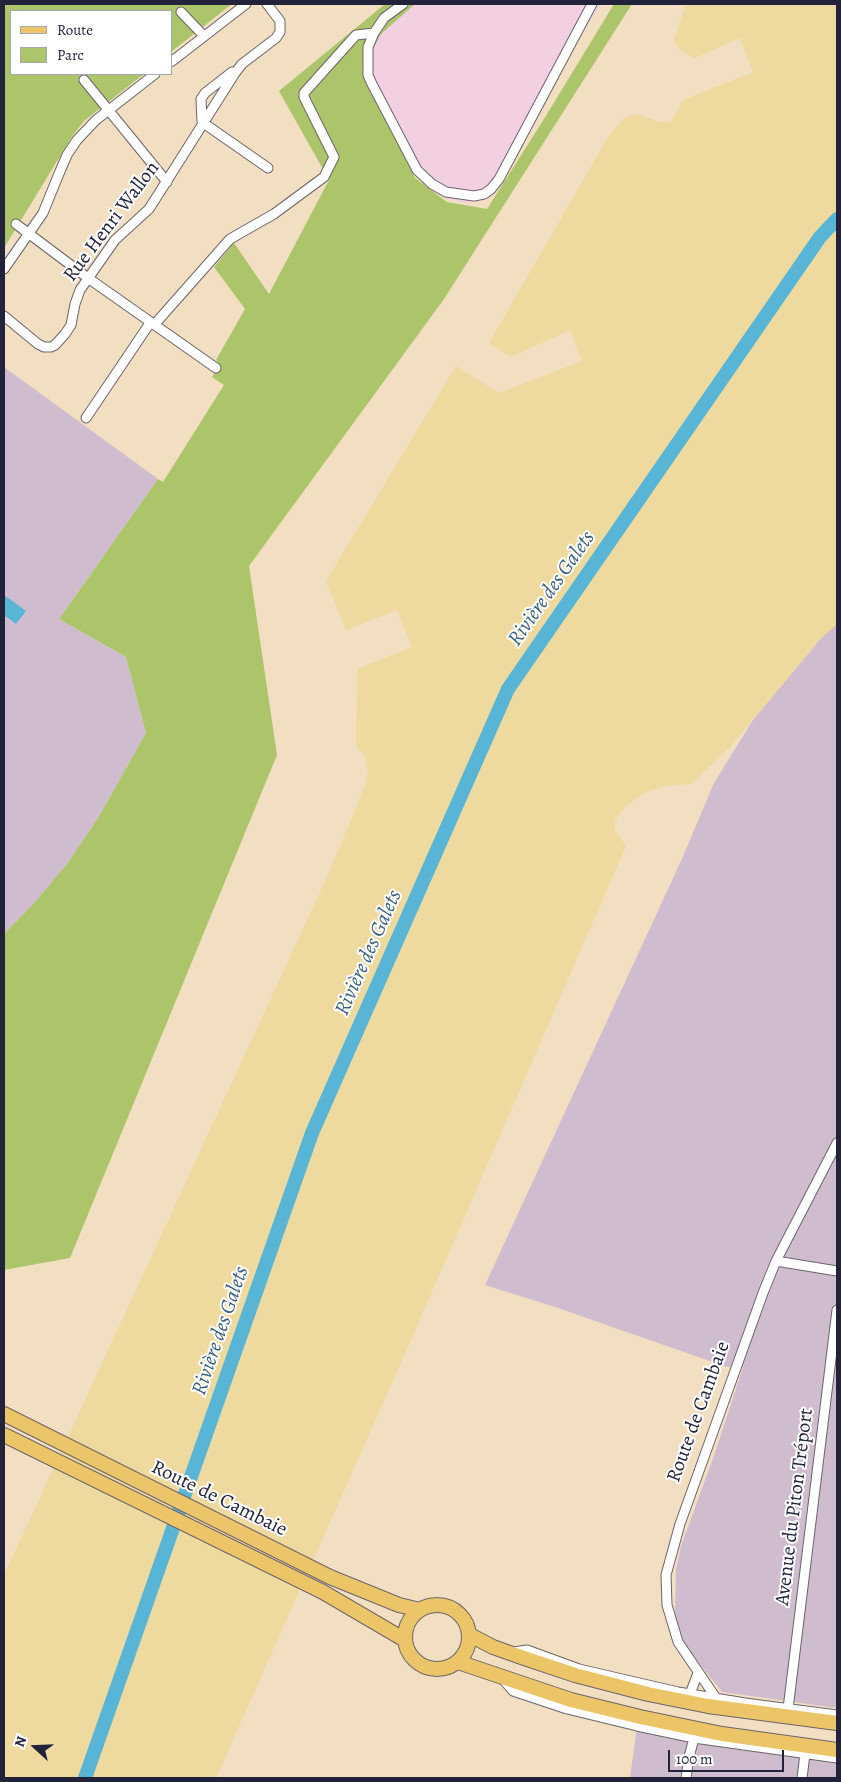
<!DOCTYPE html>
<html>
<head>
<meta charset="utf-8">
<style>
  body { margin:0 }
  #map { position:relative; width:841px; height:1782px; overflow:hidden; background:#f2dec1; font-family:Alegreya,serif }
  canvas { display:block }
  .frame { position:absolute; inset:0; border:5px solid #22223b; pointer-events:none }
  .legend { position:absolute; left:10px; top:10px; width:162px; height:65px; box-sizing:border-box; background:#fff; border:1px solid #a7a7b1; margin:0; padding:6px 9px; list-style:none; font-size:15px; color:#22223b }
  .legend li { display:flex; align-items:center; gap:10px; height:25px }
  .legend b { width:25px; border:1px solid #a7a7b1 }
  .north { position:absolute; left:10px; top:1722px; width:50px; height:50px; -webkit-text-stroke:4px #fff; paint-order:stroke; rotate:290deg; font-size:14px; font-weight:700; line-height:20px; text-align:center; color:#22223b }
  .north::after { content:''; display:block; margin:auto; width:18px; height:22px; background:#22223b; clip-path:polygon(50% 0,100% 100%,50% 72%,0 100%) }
  .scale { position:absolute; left:668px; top:1750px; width:116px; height:22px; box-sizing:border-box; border:2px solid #22223b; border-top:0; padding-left:6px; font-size:15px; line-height:18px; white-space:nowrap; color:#22223b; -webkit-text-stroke:4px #fff; paint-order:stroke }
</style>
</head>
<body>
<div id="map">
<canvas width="841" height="1782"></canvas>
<div class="frame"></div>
<ul class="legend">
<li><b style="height:6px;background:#edc569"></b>Route</li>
<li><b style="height:14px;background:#acc56b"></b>Parc</li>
</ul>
<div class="north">N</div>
<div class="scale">100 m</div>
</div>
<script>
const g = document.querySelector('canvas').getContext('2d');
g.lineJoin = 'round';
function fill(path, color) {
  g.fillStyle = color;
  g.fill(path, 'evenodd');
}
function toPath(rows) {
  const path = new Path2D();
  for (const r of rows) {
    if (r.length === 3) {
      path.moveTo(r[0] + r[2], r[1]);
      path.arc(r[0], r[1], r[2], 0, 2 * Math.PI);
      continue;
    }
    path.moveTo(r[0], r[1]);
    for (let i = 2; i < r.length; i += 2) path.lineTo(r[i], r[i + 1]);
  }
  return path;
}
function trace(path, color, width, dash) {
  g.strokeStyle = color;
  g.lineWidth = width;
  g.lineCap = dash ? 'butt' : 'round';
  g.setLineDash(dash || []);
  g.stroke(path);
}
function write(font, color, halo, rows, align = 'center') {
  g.font = font + ' Alegreya,serif';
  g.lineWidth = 4;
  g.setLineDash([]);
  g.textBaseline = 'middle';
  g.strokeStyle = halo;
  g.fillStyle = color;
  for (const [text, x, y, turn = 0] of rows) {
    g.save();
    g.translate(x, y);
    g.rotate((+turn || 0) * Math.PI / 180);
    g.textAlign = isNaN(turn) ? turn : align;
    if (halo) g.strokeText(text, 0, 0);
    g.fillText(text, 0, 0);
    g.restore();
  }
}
const built = toPath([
  [397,4,601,4,584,30,499,188,491,197,485,200,465,203,453,200,443,197,416,176,383,110,365,69,372,29]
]);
const industrial = toPath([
  [4,367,158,479,59,619,126,657,146,733,98,818,67,864,34,903,4,934],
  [837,624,837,1708,722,1692,691,1653,681,1637,675,1615,676,1570,681,1546,715,1453,743,1367,727,1367,555,1307,485,1285,681,861,714,783,753,720,822,637],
  [637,1726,837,1758,837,1778,630,1778]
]);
const green = toPath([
  [4,4,232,4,171,52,171,11,11,11,11,74,144,74,84,121,73,135,4,248],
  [385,4,415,4,381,34,362,69,415,178,447,202,487,209,544,119,614,4,632,4,444,299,249,566,277,755,70,1258,4,1270,4,934,34,903,67,864,98,818,146,733,126,657,59,619,158,479,163,482,224,385,212,377,220,365,216,360,245,309,214,267,234,243,269,294,329,180,279,91]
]);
const sand = toPath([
  [686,4,837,4,837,624,822,637,730,747,691,784,667,786,645,792,627,805,615,820,615,831,626,846,400,1365,216,1778,4,1778,4,1575,327,877,363,791,368,773,364,755,356,746,357,669,412,647,397,610,346,630,326,581,456,366,499,393,582,361,570,330,511,357,489,343,608,137,625,117,637,114,659,122,671,122,683,100,753,72,740,38,695,58,681,51,674,40]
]);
const water = toPath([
  [4,595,26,611,16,624,4,615]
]);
const river = toPath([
  [85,1778,312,1133,508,689,820,237,837,219]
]);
const minor = toPath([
  [403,4,384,18,374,33,368,47,368,75,372,84,417,170,432,184,446,192,474,196,484,194,491,189,499,179,592,4],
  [181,12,204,36],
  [171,62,246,4],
  [232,72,205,93,201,99,202,122,268,168],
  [84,80,167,182],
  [16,224,88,278,216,368],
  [4,269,43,213,58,176,67,155,77,140,96,120,155,74],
  [4,316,38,344,44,347,51,347,55,345,65,334,71,325,75,304,80,290,115,240,149,209,235,73,242,64,276,38,280,32,280,21,267,4],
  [154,325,230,239,274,214,324,177,334,157,304,97,304,93,356,35,374,33],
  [86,418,150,323],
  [776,1261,837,1271],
  [513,1652,527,1650,579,1669,678,1692,745,1703,837,1715],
  [502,1678,513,1691,567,1709,637,1726,694,1738,837,1758],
  [690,1694,698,1673],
  [716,1698,678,1642,667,1605,666,1575,680,1524,763,1293,776,1261,837,1143],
  [788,1709,837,1310],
  [686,1778,689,1757,694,1738],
  [802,1778,805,1754]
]);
const primary = toPath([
  [4,1414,330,1577,399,1605,420,1610],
  [4,1435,323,1592,405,1640],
  [437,1637,32],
  [470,1635,493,1647,524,1658,575,1675,648,1694,708,1706,837,1723],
  [458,1662,571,1700,640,1717,722,1734,837,1750]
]);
const streetNames = [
  ["Rue Henri Wallon",112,222,-53],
  ["Route de Cambaie",699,1412,-70],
  ["Route de Cambaie",219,1499,26],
  ["Avenue du Piton Tréport",795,1507,-83]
];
const waterNames = [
  ["Rivière des Galets",552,589,-55],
  ["Rivière des Galets",369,953,-66],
  ["Rivière des Galets",221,1331,-71]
];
fill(built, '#f2cfe1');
fill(industrial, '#cfbdcf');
fill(green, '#acc56b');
fill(sand, '#eeda9e');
fill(water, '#58b5d6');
trace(river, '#58b5d6', 14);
trace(minor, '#6b646a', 11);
trace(primary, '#6b646a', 16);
trace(minor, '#fff', 9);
trace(primary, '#edc569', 14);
write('20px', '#22223b', '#fff', streetNames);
write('italic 21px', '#385d79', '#fff', waterNames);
</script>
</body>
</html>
